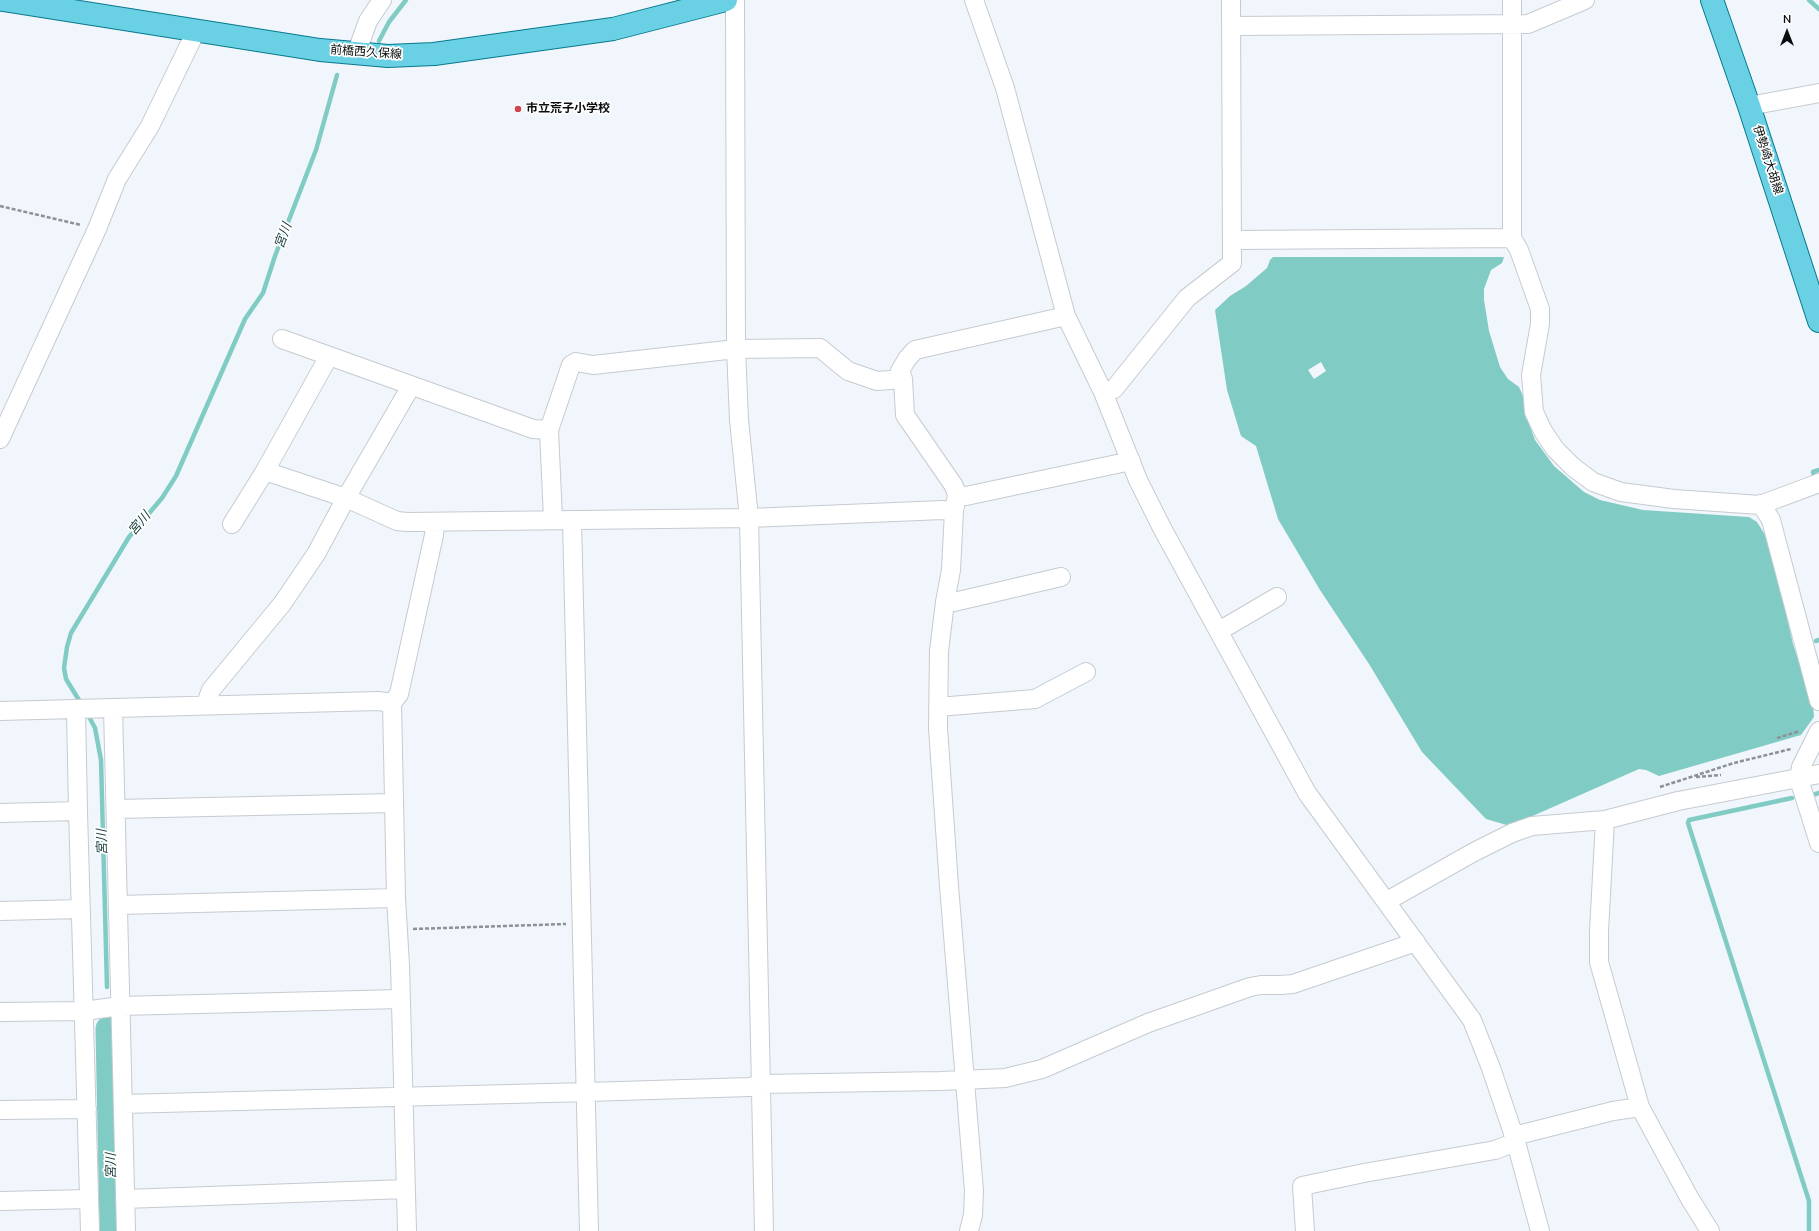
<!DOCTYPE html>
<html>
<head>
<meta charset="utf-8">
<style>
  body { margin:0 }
  #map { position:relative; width:1819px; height:1231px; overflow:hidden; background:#f0f6fc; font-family:"Nunito Sans",sans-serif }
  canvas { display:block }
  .north { position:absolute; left:1767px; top:12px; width:40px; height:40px; -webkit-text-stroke:3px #fff; paint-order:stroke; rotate:0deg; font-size:11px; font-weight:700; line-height:16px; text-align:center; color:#0a0c0e }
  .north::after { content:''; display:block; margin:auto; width:14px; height:18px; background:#0a0c0e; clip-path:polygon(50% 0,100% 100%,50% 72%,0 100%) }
</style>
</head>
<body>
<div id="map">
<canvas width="1819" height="1231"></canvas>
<div class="north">N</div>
</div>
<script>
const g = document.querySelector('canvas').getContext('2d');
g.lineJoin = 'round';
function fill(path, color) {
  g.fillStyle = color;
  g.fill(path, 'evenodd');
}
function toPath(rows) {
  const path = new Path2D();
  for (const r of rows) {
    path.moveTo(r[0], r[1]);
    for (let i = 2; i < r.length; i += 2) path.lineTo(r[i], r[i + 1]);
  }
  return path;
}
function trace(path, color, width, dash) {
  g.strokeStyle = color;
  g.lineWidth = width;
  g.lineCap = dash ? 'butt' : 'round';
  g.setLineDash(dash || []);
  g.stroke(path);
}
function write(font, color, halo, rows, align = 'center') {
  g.font = font + ' "Nunito Sans","Noto Sans JP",sans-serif';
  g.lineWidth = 3.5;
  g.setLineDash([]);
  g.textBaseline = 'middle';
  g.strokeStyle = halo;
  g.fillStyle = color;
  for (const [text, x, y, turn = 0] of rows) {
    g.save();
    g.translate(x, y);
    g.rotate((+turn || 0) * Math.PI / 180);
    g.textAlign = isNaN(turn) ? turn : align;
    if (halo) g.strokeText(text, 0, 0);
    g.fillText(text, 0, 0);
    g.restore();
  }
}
const water = toPath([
  [1273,257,1504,257,1502,263,1491,270,1484,289,1484,300,1489,331,1500,367,1508,379,1519,387,1523,396,1525,413,1535,440,1554,466,1584,492,1600,500,1643,510,1749,517,1757,522,1764,533,1770,544,1793,644,1813,705,1814,717,1801,735,1659,776,1646,770,1639,769,1510,826,1486,819,1422,752,1369,664,1320,590,1278,519,1256,446,1241,436,1227,390,1215,310,1230,296,1246,286,1267,268,1270,260],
  [1321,362,1326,371,1314,379,1308,370]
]);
const stream = toPath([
  [1809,0,1819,9],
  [379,41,389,22,406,0],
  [1815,480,1813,472,1819,470],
  [1816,641,1819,640],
  [82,705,66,679,64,668,67,647,71,633,129,537,162,498,176,476,245,319,263,293,275,256,316,150,337,75],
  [87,713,95,728,101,760,107,987],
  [1813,795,1819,793],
  [1792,798,1689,820,1688,823,1809,1201,1809,1231]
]);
const river = toPath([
  [109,1029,113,1231]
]);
const path = toPath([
  [0,206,81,225],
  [1777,738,1800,731],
  [1696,777,1721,775],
  [1660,787,1734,763,1791,749],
  [413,929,566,924]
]);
const minor = toPath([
  [735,0,736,349,739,420,749,518,764,1231],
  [974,0,1005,88,1066,316,1103,392,1138,480,1162,528,1307,793,1472,1020,1491,1068,1516,1142,1540,1231],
  [1512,0,1512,238,1519,250,1540,309,1540,324,1531,375,1534,412,1543,431,1555,449,1573,467,1593,482,1621,492,1674,499,1760,505,1819,483],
  [1231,26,1528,24,1585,0],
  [356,54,368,21,382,0],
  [1749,106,1819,93],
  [1232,240,1512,238],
  [282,339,533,429,549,430],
  [1103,392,1114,389,1187,298,1232,263,1231,0],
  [0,439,97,229,117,179,150,126,196,31],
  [265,471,346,498,397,521,407,522,749,518,943,510,954,511],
  [957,495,966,496,1131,461],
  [1761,504,1771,520,1819,701],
  [553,519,549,430,571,365,576,362,593,365,736,349,820,348,848,371,877,381,903,379],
  [572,520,589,1231],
  [232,524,265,471,329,356],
  [945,602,954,602,1061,577],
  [1219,631,1277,597],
  [208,705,208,698,211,690,282,604,316,554,346,498,407,393,410,385],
  [938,707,1035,699,1086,672],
  [113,708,126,1231],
  [76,709,78,811,90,1231],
  [0,711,378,701,392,703],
  [1819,731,1801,767,1799,779,1819,843],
  [116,809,393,803],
  [0,813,78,811],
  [1605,820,1599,931,1599,962,1640,1107,1690,1199,1710,1231],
  [1387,901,1474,852,1512,833,1532,826,1605,820,1678,801,1819,774],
  [118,905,396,898],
  [0,911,81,909],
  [0,1012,84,1011,120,1006,400,999],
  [123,1104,587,1092,750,1087,761,1084,940,1081,1005,1078,1042,1069,1148,1023,1250,987,1261,985,1280,985,1293,984,1416,942],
  [0,1110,87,1109],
  [1514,1136,1613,1111,1640,1107],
  [125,1199,406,1189],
  [0,1201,89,1199],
  [407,1231,400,965,396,898,392,703,399,694,434,535,435,522],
  [969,1231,973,1215,974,1191,949,886,938,728,939,651,945,602,951,570,954,511,957,495,954,486,905,415,903,379,900,371,907,359,915,350,1066,316],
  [1305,1231,1302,1186,1364,1173,1495,1150,1516,1142]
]);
const major = toPath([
  [3,0,320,50,388,56,434,54,613,29,726,0],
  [1712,0,1749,106,1819,321]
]);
const markers = [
  [518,109,4,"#d3434d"]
];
const streetNames = [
  ["前橋西久保線",366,53,4],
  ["伊勢崎大胡線",1767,160,72]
];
const poiNames = [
  ["市立荒子小学校",526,109]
];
const waterNames = [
  ["宮川",284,236,-70],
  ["宮川",140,524,-50],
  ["宮川",103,842,-92],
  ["宮川",112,1166,-91]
];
fill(water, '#81cbc5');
trace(stream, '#81cbc5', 4.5);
trace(river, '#81cbc5', 27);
trace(minor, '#c5cbd0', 20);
trace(major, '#07798d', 24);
trace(path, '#8d9195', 2.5, [4, 2]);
trace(minor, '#fff', 18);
trace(major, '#6ad1e4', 22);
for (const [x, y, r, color] of markers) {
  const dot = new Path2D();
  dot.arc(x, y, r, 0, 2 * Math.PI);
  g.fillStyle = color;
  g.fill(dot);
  trace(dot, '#fff', 1.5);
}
write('12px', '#0a0c0e', '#fff', streetNames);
write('bold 12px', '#0a0c0e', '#fff', poiNames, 'left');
write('italic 13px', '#163a38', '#fff', waterNames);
</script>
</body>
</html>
